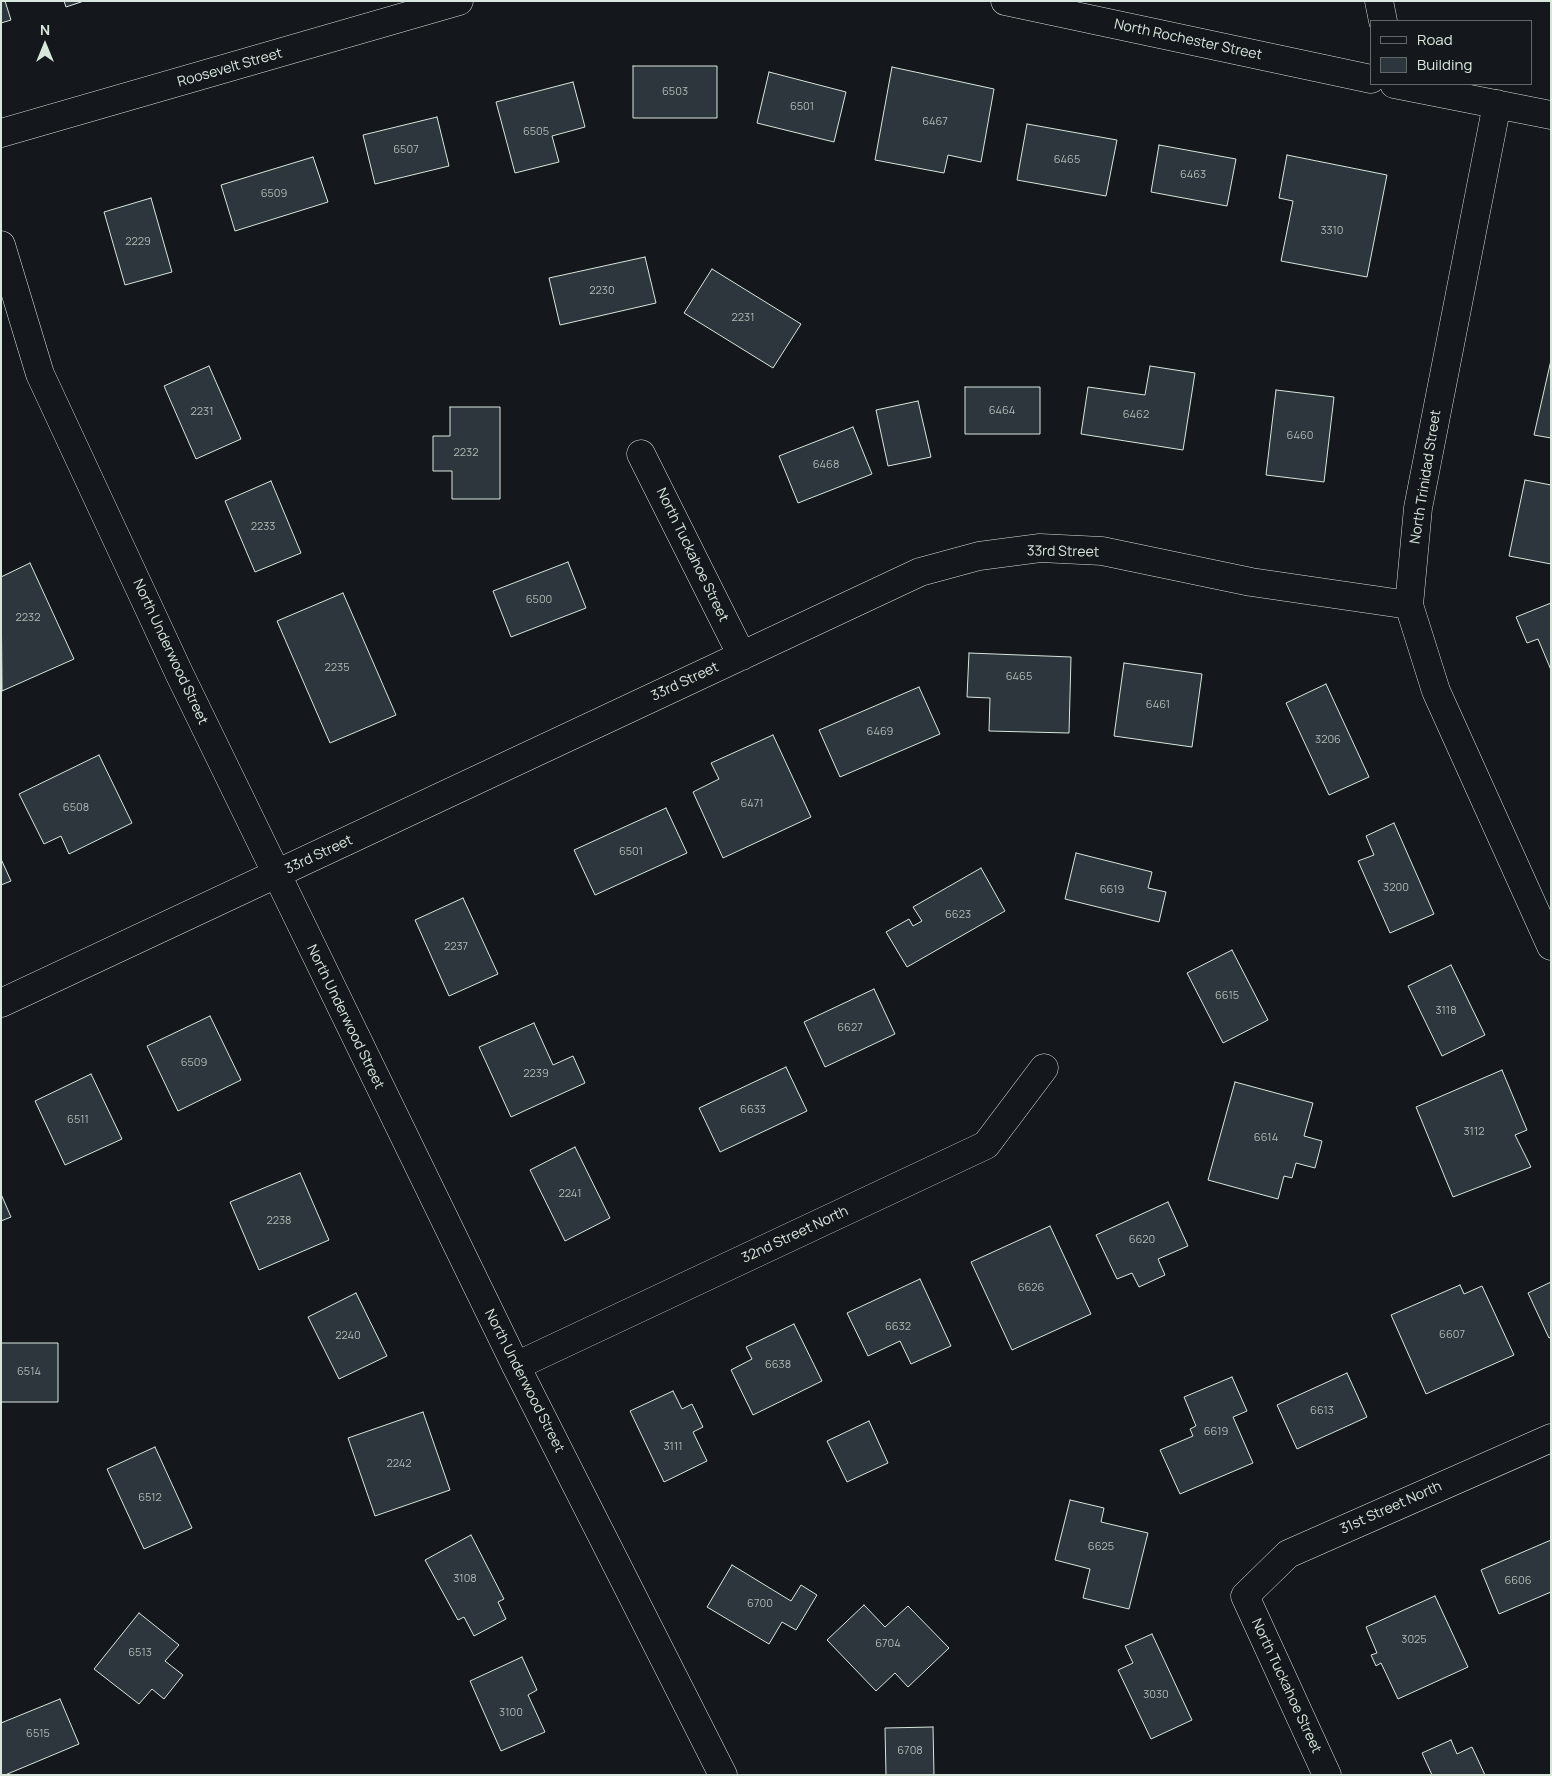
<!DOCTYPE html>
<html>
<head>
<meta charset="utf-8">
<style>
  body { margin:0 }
  #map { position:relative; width:1552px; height:1776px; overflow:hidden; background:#14181c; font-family:Manrope,sans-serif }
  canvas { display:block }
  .frame { position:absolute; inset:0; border:2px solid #d8e6dc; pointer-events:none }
  .legend { position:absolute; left:1370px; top:20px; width:162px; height:65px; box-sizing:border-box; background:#14181c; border:1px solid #626a69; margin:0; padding:6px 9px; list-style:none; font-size:15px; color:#d8e6dc }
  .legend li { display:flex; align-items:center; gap:10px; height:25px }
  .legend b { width:25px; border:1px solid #626a69 }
  .north { position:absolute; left:20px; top:20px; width:50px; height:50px; -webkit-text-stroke:4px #14181c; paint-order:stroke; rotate:0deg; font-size:14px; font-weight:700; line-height:20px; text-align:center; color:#d8e6dc }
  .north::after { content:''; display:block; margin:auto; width:18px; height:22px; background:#d8e6dc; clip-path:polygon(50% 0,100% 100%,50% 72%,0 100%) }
</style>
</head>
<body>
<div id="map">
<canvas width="1552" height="1776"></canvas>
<div class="frame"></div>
<ul class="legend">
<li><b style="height:6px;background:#14181c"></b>Road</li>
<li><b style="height:14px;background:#2c363c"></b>Building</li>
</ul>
<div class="north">N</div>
</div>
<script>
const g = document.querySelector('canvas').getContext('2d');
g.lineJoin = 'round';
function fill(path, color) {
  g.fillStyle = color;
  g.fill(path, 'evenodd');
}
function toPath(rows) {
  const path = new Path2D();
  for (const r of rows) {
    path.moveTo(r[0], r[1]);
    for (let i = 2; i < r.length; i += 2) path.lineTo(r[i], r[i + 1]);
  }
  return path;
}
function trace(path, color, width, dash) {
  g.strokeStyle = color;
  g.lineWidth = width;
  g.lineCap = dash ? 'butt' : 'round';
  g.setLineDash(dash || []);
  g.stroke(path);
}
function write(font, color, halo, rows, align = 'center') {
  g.font = font + ' Manrope,sans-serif';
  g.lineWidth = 4;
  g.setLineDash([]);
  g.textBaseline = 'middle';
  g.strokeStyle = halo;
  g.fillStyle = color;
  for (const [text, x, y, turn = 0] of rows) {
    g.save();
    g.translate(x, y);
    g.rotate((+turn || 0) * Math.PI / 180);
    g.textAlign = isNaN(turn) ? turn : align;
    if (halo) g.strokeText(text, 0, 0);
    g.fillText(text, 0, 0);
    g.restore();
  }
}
const building = toPath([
  [1,1,5,1,11,20,1,23,1,1],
  [64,1,84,1,66,7,64,1],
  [633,66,717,66,717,118,633,118,633,66],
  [892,67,994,89,981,162,948,155,944,173,875,160,892,67],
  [769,72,846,92,834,142,757,123,769,72],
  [573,82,585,127,552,136,559,162,515,173,496,102,573,82],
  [437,117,449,166,375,184,363,135,437,117],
  [1027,124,1117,140,1106,196,1017,180,1027,124],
  [1159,145,1236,159,1227,206,1151,192,1159,145],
  [1287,155,1387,175,1367,277,1281,261,1293,201,1279,198,1287,155],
  [313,157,328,202,235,231,221,185,313,157],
  [151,198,172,272,125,285,104,212,151,198],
  [645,257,656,303,560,325,549,278,645,257],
  [712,269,801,324,773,368,684,313,712,269],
  [1551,360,1551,438,1534,435,1551,360],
  [209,366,241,439,196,459,164,386,209,366],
  [1150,366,1195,373,1183,450,1081,434,1088,387,1145,395,1150,366],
  [965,387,1040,387,1040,434,965,434,965,387],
  [1276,390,1334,397,1324,482,1266,475,1276,390],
  [918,401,931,457,888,466,876,410,918,401],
  [450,407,500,407,500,499,452,499,452,471,433,471,433,436,450,436,450,407],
  [853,427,872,474,798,503,779,456,853,427],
  [1525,480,1551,485,1551,564,1509,556,1525,480],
  [271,481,301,553,255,572,225,501,271,481],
  [568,562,586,608,511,637,493,591,568,562],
  [30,563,74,659,2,691,1,577,30,563],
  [343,593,396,715,330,743,277,621,343,593],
  [1551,603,1551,670,1538,639,1527,643,1516,617,1551,603],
  [969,653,1071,657,1069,733,989,731,990,698,967,697,969,653],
  [1124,663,1202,674,1192,747,1114,736,1124,663],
  [1326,684,1369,777,1329,795,1286,703,1326,684],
  [919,687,940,734,840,777,819,730,919,687],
  [773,735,811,817,723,858,693,792,719,779,711,763,773,735],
  [99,755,132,823,69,854,61,836,44,844,19,794,99,755],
  [666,808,687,853,595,895,574,850,666,808],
  [1394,823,1434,914,1390,933,1358,861,1374,855,1366,836,1394,823],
  [1076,853,1152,872,1148,888,1166,892,1159,922,1065,899,1076,853],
  [1,859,11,881,1,885,1,859],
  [981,868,1005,911,907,967,886,932,909,919,913,926,922,921,913,907,981,868],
  [463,898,498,974,449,996,415,920,463,898],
  [1232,950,1268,1020,1223,1043,1187,973,1232,950],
  [1451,965,1485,1035,1442,1056,1408,986,1451,965],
  [874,989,895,1034,825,1067,804,1022,874,989],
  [210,1016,241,1080,178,1111,147,1046,210,1016],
  [534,1023,553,1065,573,1056,585,1083,511,1117,479,1047,534,1023],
  [786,1067,807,1111,720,1152,699,1108,786,1067],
  [1502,1070,1527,1130,1515,1135,1531,1167,1453,1197,1416,1107,1502,1070],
  [91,1074,122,1139,65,1165,35,1101,91,1074],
  [1235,1082,1313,1103,1304,1136,1322,1141,1315,1168,1296,1163,1292,1178,1284,1176,1278,1199,1208,1180,1235,1082],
  [575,1147,610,1218,565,1241,530,1170,575,1147],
  [300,1173,329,1240,259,1270,230,1202,300,1173],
  [1,1194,11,1217,1,1221,1,1194],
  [1168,1202,1188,1246,1158,1259,1165,1275,1139,1287,1132,1273,1117,1279,1096,1235,1168,1202],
  [1050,1226,1091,1314,1012,1350,971,1262,1050,1226],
  [920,1279,951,1346,911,1364,900,1341,868,1356,847,1313,920,1279],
  [1551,1282,1551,1337,1549,1338,1528,1293,1551,1282],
  [1460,1285,1464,1294,1482,1286,1514,1355,1426,1394,1391,1315,1460,1285],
  [356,1293,387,1356,339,1379,308,1317,356,1293],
  [794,1324,822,1381,753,1415,731,1370,752,1359,746,1347,794,1324],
  [1,1343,58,1343,58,1402,1,1402,1,1343],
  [1347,1373,1367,1417,1297,1449,1277,1405,1347,1373],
  [1232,1377,1247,1411,1233,1417,1253,1463,1180,1494,1160,1450,1193,1436,1190,1429,1196,1426,1184,1397,1232,1377],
  [673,1391,682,1409,692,1404,703,1427,693,1432,707,1461,664,1482,630,1411,673,1391],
  [423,1412,450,1490,375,1516,348,1438,423,1412],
  [869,1421,888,1463,847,1482,827,1441,869,1421],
  [155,1447,192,1528,144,1549,107,1469,155,1447],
  [1070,1500,1104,1508,1101,1522,1148,1533,1129,1609,1083,1598,1090,1569,1055,1560,1070,1500],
  [471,1535,504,1599,498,1602,506,1619,474,1636,464,1617,458,1620,425,1560,471,1535],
  [1551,1540,1551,1592,1499,1614,1481,1570,1551,1540],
  [732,1565,791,1601,801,1585,817,1595,796,1630,782,1622,769,1644,707,1607,732,1565],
  [1435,1596,1468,1667,1398,1699,1381,1663,1376,1666,1371,1655,1377,1653,1366,1627,1435,1596],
  [864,1605,885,1627,908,1606,949,1648,908,1687,895,1673,876,1691,827,1640,864,1605],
  [139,1613,179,1645,165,1661,183,1675,164,1699,152,1689,139,1704,94,1669,139,1613],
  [1152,1634,1192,1720,1151,1739,1118,1670,1133,1663,1125,1646,1152,1634],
  [522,1657,537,1690,528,1695,545,1732,501,1751,470,1681,522,1657],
  [60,1699,79,1744,5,1775,1,1775,1,1723,60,1699],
  [933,1727,934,1775,886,1775,885,1728,933,1727],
  [1451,1740,1457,1754,1472,1747,1485,1775,1432,1775,1422,1753,1451,1740]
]);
const minor = toPath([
  [1005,1,1371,79],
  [1379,1,1383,21],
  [1394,84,1551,115],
  [1497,104,1418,508,1409,605,1436,691,1551,946],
  [1,133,459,1],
  [1,245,40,374,179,673,516,1366,723,1775],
  [641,454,742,656],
  [1,1003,920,572,979,556,1040,548,1102,551,1251,582,1409,605],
  [516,1366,986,1145,1044,1068],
  [1327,1775,1245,1596,1288,1554,1551,1438]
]);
const numberNames = [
  ["6503",675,92],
  ["6501",802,107],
  ["6467",935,122],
  ["6505",536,132],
  ["6507",406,150],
  ["6465",1067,160],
  ["6463",1193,175],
  ["6509",274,194],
  ["3310",1332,231],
  ["2229",138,242],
  ["2230",602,291],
  ["2231",743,318],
  ["6464",1002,411],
  ["2231",202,412],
  ["6462",1136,415],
  ["6460",1300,436],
  ["2232",466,453],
  ["6468",826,465],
  ["2233",263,527],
  ["6500",539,600],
  ["2232",28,618],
  ["2235",337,668],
  ["6465",1019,677],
  ["6461",1158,705],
  ["6469",880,732],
  ["3206",1328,740],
  ["6471",752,804],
  ["6508",76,808],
  ["6501",631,852],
  ["3200",1396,888],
  ["6619",1112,890],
  ["6623",958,915],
  ["2237",456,947],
  ["6615",1227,996],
  ["3118",1446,1011],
  ["6627",850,1028],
  ["6509",194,1063],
  ["2239",536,1074],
  ["6633",753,1110],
  ["6511",78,1120],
  ["3112",1474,1132],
  ["6614",1266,1138],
  ["2241",570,1194],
  ["2238",279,1221],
  ["6620",1142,1240],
  ["6626",1031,1288],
  ["6632",898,1327],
  ["6607",1452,1335],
  ["2240",348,1336],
  ["6638",778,1365],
  ["6514",29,1372],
  ["6613",1322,1411],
  ["6619",1216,1432],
  ["3111",673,1447],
  ["2242",399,1464],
  ["6512",150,1498],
  ["6625",1101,1547],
  ["3108",465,1579],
  ["6606",1518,1581],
  ["6700",760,1604],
  ["3025",1414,1640],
  ["6704",888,1644],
  ["6513",140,1653],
  ["3030",1156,1695],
  ["3100",511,1713],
  ["6515",38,1734],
  ["6708",910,1751]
];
const streetNames = [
  ["North Rochester Street",1188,40,12],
  ["Roosevelt Street",230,68,-16],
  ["North Trinidad Street",1426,477,-81],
  ["33rd Street",1063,552,1],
  ["North Tuckahoe Street",692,555,64],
  ["North Underwood Street",170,652,65],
  ["33rd Street",685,682,-25],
  ["33rd Street",319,855,-25],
  ["North Underwood Street",345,1017,64],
  ["32nd Street North",795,1235,-25],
  ["North Underwood Street",524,1381,63],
  ["31st Street North",1391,1508,-24],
  ["North Tuckahoe Street",1286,1686,65]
];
fill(building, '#2c363c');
trace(building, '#d8e6dc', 1);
trace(minor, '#d8e6dc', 29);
trace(minor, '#14181c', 28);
write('11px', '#adbab4', null, numberNames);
write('14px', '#d8e6dc', '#14181c', streetNames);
</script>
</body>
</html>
